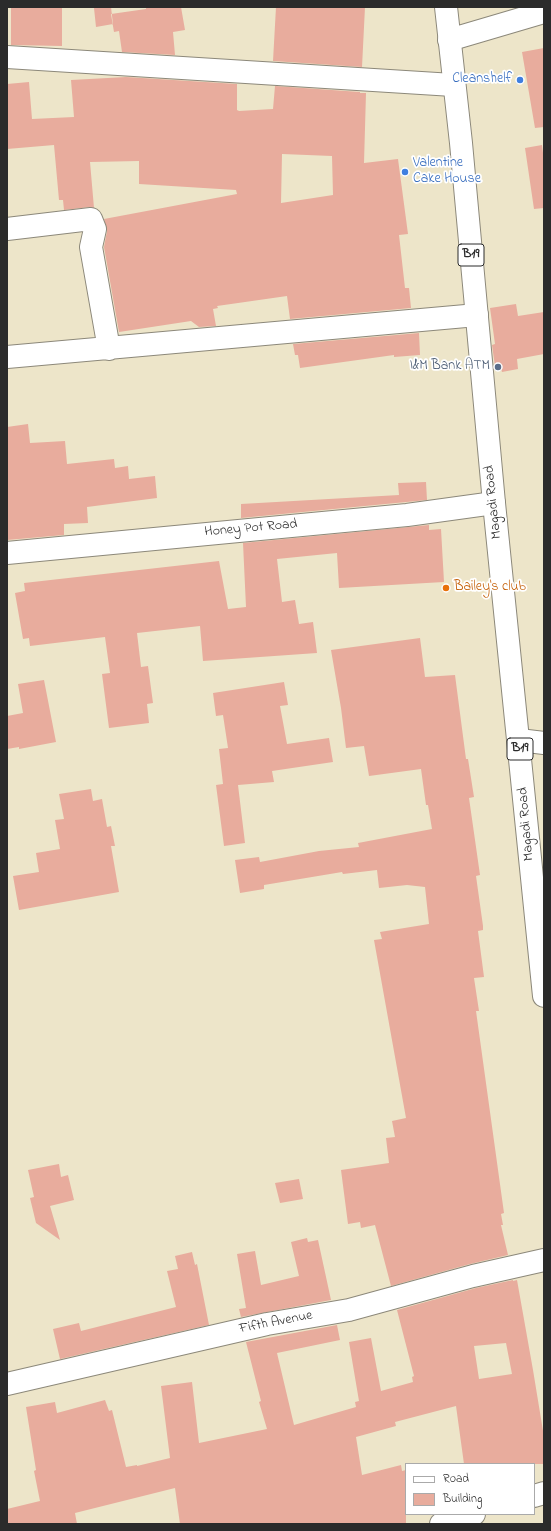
<!DOCTYPE html>
<html>
<head>
<meta charset="utf-8">
<style>
  body { margin:0 }
  #map { position:relative; width:551px; height:1531px; overflow:hidden; background:#ede5c9; font-family:"Indie Flower",sans-serif }
  canvas { display:block }
  .frame { position:absolute; inset:0; border:8px solid #2b2b2b; pointer-events:none }
  .legend { position:absolute; left:405px; top:1463px; width:130px; height:52px; box-sizing:border-box; background:#fff; border:1px solid #aaa; margin:0; padding:5px 7px; list-style:none; font-size:12px; color:#2b2b2b }
  .legend li { display:flex; align-items:center; gap:8px; height:20px }
  .legend b { width:20px; border:1px solid #aaa }
</style>
</head>
<body>
<div id="map">
<canvas width="551" height="1531"></canvas>
<div class="frame"></div>
<ul class="legend">
<li><b style="height:5px;background:#fff"></b>Road</li>
<li><b style="height:11px;background:#e8ac9d"></b>Building</li>
</ul>
</div>
<script>
const g = document.querySelector('canvas').getContext('2d');
g.lineJoin = 'round';
function fill(path, color) {
  g.fillStyle = color;
  g.fill(path, 'evenodd');
}
function toPath(rows) {
  const path = new Path2D();
  for (const r of rows) {
    path.moveTo(r[0], r[1]);
    for (let i = 2; i < r.length; i += 2) path.lineTo(r[i], r[i + 1]);
  }
  return path;
}
function trace(path, color, width, dash) {
  g.strokeStyle = color;
  g.lineWidth = width;
  g.lineCap = dash ? 'butt' : 'round';
  g.setLineDash(dash || []);
  g.stroke(path);
}
function write(font, color, halo, rows, align = 'center') {
  g.font = font + ' "Indie Flower",sans-serif';
  g.lineWidth = 3.5;
  g.setLineDash([]);
  g.textBaseline = 'middle';
  g.strokeStyle = halo;
  g.fillStyle = color;
  for (const [text, x, y, turn = 0] of rows) {
    g.save();
    g.translate(x, y);
    g.rotate((+turn || 0) * Math.PI / 180);
    g.textAlign = isNaN(turn) ? turn : align;
    if (halo) g.strokeText(text, 0, 0);
    g.fillText(text, 0, 0);
    g.restore();
  }
}
const building = toPath([
  [11,7,62,7,62,46,11,45],
  [102,7,111,7,113,24,96,27,94,8],
  [146,7,181,7,185,30,173,32,175,55,122,52,119,31,114,32,111,14,146,9],
  [276,7,365,7,362,67,273,61],
  [544,48,544,127,535,128,522,52],
  [126,77,237,84,237,110,239,111,273,109,275,86,360,92,360,93,366,93,364,163,398,159,408,234,399,235,405,288,409,288,411,308,290,319,287,296,217,306,218,308,213,309,216,326,199,327,191,321,119,332,104,247,107,231,104,219,237,194,236,190,139,184,139,161,90,162,94,208,90,207,64,210,63,200,59,200,54,145,7,149,7,84,29,82,32,119,74,117,71,80],
  [282,154,332,156,333,195,281,203],
  [542,145,544,161,544,208,534,209,525,148],
  [516,304,518,316,544,312,544,354,517,359,518,369,502,372,500,365,495,366,492,345,495,344,490,308],
  [419,333,420,355,394,357,394,355,300,368,298,355,295,355,293,344],
  [28,424,30,443,65,441,67,464,114,459,115,468,128,466,129,479,155,476,157,498,87,507,88,523,64,524,64,535,7,540,7,427],
  [426,482,427,500,241,518,241,504,399,495,398,483],
  [429,525,429,530,441,529,444,582,339,588,337,553,277,559,282,602,295,600,299,624,313,622,317,653,203,661,200,626,137,633,141,667,148,666,153,703,147,704,149,723,109,728,102,674,110,673,105,637,30,646,29,638,23,639,15,593,25,591,24,583,219,561,228,609,246,607,243,543],
  [420,638,425,677,455,675,466,759,468,759,474,797,469,798,480,875,476,876,483,926,483,930,478,931,484,977,474,978,479,1011,476,1011,504,1213,501,1214,503,1225,501,1225,508,1255,470,1264,391,1286,375,1225,361,1228,360,1222,348,1224,341,1170,389,1163,386,1138,395,1137,392,1121,406,1118,374,940,382,939,380,932,429,924,425,887,407,885,379,888,377,870,343,874,342,872,264,885,264,889,240,893,235,860,259,857,260,862,319,851,359,847,358,843,432,829,428,805,426,805,421,769,369,776,364,746,346,748,341,708,331,650],
  [44,680,56,742,19,749,19,747,7,749,7,716,23,713,18,684],
  [284,682,288,705,280,706,287,744,329,738,333,762,272,771,274,782,238,785,245,843,224,846,216,785,223,784,219,749,228,748,223,715,216,716,213,693],
  [91,789,93,801,102,799,107,827,111,826,115,846,111,846,119,892,19,910,13,876,39,872,36,853,60,849,55,820,64,819,59,794],
  [59,1164,61,1177,68,1175,74,1200,50,1206,60,1240,36,1223,30,1198,34,1197,28,1170],
  [299,1179,303,1199,280,1203,275,1183],
  [307,1238,308,1242,318,1240,331,1300,241,1317,239,1309,246,1308,237,1254,255,1251,261,1285,299,1276,291,1242],
  [192,1252,195,1265,197,1264,209,1325,60,1359,53,1329,79,1323,81,1331,176,1307,167,1271,178,1269,175,1256],
  [513,1280,513,1281,517,1280,533,1370,544,1437,544,1464,464,1464,456,1406,395,1422,396,1426,356,1437,362,1475,401,1465,402,1471,406,1470,406,1524,180,1524,175,1488,75,1513,77,1524,7,1524,7,1509,40,1501,34,1471,36,1470,26,1407,55,1402,57,1413,105,1400,109,1411,112,1410,126,1467,137,1465,137,1466,170,1458,161,1386,192,1382,199,1443,267,1429,259,1402,261,1401,246,1342,337,1325,340,1340,277,1353,294,1425,356,1407,355,1402,359,1401,349,1342,371,1338,381,1391,413,1382,412,1377,414,1376,397,1310,476,1288],
  [506,1343,512,1374,479,1379,474,1346]
]);
const minor = toPath([
  [449,40,544,12],
  [7,57,453,85],
  [7,229,91,219,95,229,91,247,109,349],
  [7,357,477,315],
  [7,553,407,515,494,503],
  [519,740,544,743],
  [7,1384,267,1324,349,1310,473,1276,544,1260],
  [534,1496,544,1493],
  [441,1524,474,1514]
]);
const trunk = toPath([
  [446,7,461,143,494,503,544,996]
]);
const markers = [
  [520,80,4,"#3f7fe0"],
  [405,172,4,"#3f7fe0"],
  [498,367,4,"#5c6f8a"],
  [446,588,4,"#e8710a"]
];
const shields = [
  [471,255,26],
  [520,749,26]
];
const shieldNames = [
  ["B19",471,255],
  ["B19",520,749]
];
const shopNames = [
  ["Cleanshelf",512,80],
  ["Valentine",413,164,"left"],
  ["Cake House",413,180,"left"]
];
const serviceNames = [
  ["I&M Bank ATM",490,367]
];
const streetNames = [
  ["Magadi Road",494,502,-96],
  ["Honey Pot Road",251,529,-5],
  ["Magadi Road",527,824,-95],
  ["Fifth Avenue",276,1323,-11]
];
const foodNames = [
  ["Bailey's club",454,588]
];
fill(building, '#e8ac9d');
trace(minor, '#8c887a', 24);
trace(trunk, '#8c887a', 24);
trace(minor, '#fff', 22);
trace(trunk, '#fff', 22);
for (const [x, y, r, color] of markers) {
  const dot = new Path2D();
  dot.arc(x, y, r, 0, 2 * Math.PI);
  g.fillStyle = color;
  g.fill(dot);
  trace(dot, '#fff', 1.5);
}
for (const [x, y, w] of shields) {
  const box = new Path2D();
  box.roundRect(x - w / 2, y - 11, w, 22, 3);
  g.fillStyle = '#fff';
  g.fill(box);
  trace(box, '#2b2b2b', 1);
}
write('bold 13px', '#2b2b2b', null, shieldNames);
write('14px', '#366cbe', '#fff', shopNames, 'right');
write('14px', '#4e5e75', '#fff', serviceNames, 'right');
write('14px', '#2b2b2b', '#fff', streetNames);
write('14px', '#c56008', '#fff', foodNames, 'left');
</script>
</body>
</html>
